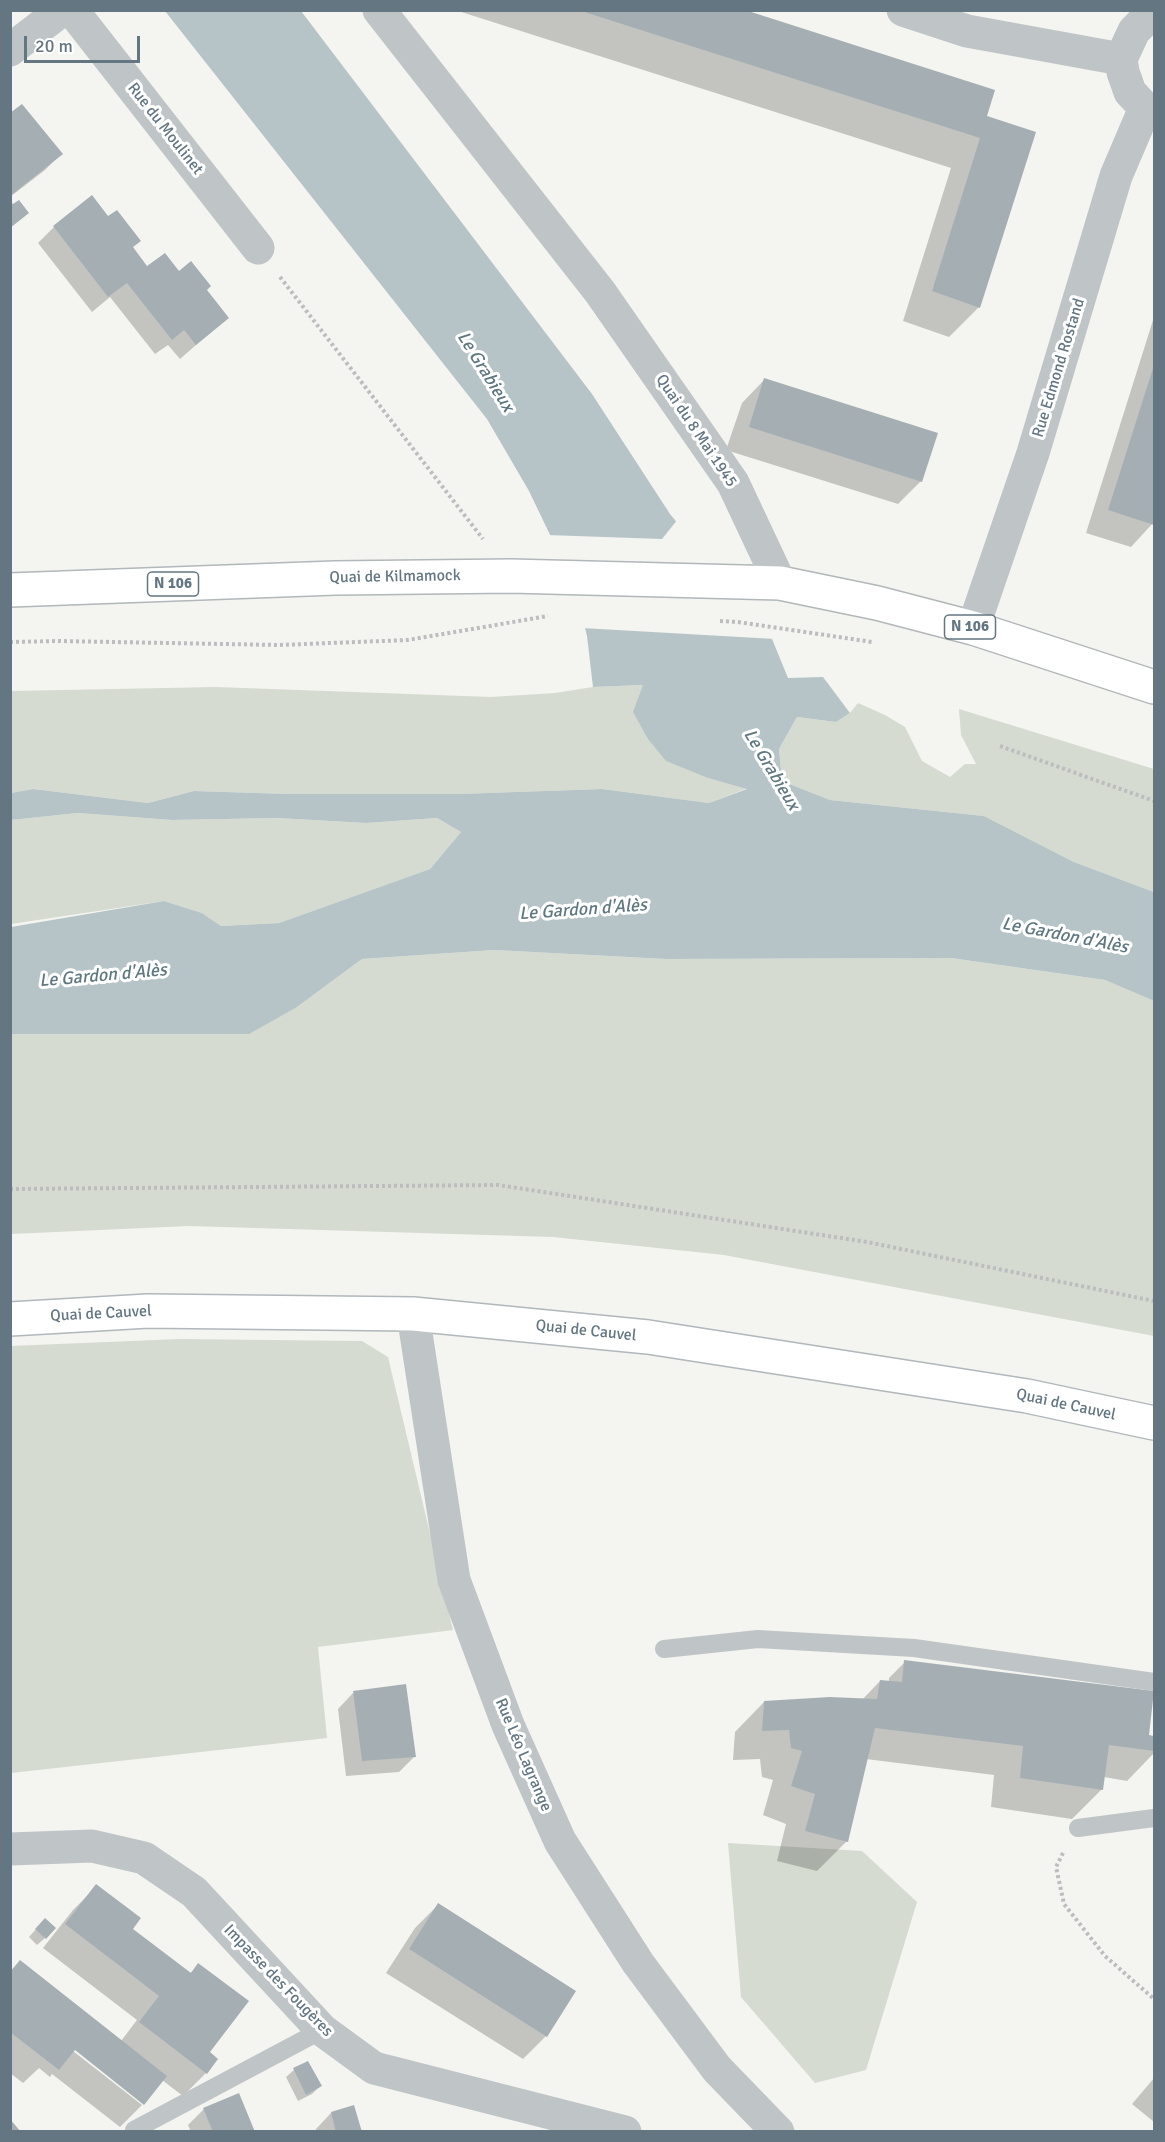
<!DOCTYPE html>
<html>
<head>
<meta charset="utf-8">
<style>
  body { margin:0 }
  #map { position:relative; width:1165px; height:2142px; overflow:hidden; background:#f4f4f0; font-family:Signika,sans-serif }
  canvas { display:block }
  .frame { position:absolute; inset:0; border:12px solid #637681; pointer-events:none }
  .scale { position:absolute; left:24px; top:36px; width:116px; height:27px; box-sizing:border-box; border:3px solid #637681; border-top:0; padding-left:8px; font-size:18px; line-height:21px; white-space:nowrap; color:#637681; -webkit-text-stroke:4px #fff; paint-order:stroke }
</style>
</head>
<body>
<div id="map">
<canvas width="1165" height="2142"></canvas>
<div class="frame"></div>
<div class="scale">20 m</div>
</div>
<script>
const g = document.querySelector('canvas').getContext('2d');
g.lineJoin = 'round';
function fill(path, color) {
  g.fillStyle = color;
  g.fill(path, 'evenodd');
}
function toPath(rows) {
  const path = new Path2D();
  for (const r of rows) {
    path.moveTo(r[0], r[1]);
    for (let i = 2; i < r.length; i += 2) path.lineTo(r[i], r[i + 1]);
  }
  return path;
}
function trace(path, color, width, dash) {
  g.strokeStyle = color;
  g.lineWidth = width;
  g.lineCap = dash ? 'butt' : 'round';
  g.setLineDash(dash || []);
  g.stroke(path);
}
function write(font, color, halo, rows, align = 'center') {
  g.font = font + ' Signika,sans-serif';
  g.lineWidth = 6;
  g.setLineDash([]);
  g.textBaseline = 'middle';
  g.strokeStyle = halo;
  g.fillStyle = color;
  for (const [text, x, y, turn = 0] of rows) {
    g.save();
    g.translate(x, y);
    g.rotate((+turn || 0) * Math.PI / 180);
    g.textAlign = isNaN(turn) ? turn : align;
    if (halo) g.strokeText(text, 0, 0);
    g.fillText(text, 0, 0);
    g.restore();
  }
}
const green = toPath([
  [643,685,708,778,748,788,709,803,602,789,459,794,289,794,194,791,148,803,33,789,11,793,11,691,216,687,491,697,555,693,593,687],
  [858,703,885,715,905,727,922,761,950,777,965,764,976,764,961,735,959,709,1154,769,1154,892,1074,862,984,816,830,800,782,781,779,749,797,717,836,722,850,713],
  [78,813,172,820,277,818,366,823,437,818,461,832,430,869,279,923,221,926,202,913,164,901,11,924,11,820],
  [494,950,666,959,951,958,1105,980,1154,1001,1154,1336,724,1255,553,1237,189,1226,11,1234,10,1034,297,1007,362,959],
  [180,1339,362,1341,388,1357,453,1630,318,1647,327,1738,11,1773,10,1346],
  [728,1843,862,1851,917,1902,866,2070,815,2083,741,1997]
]);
const water = toPath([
  [165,11,301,11,592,394,670,514,772,639,788,678,823,677,850,713,836,722,797,717,779,749,782,781,830,800,984,816,1074,862,1154,892,1154,1001,1105,980,951,958,666,959,494,950,362,959,297,1007,249,1034,11,1034,11,927,164,901,202,913,221,926,279,923,430,869,461,832,437,818,366,823,277,818,172,820,78,813,11,820,11,793,33,789,148,803,194,791,289,794,459,794,602,789,709,803,747,789,708,778,666,761,648,739,633,712,643,685,593,687,587,636,575,587,529,491,487,419]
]);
const pier = toPath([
  [678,519,774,637,775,639,582,628,573,588,547,535,662,539]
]);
const shadow = toPath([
  [455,10,741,10,985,117,979,307,949,337,903,321,951,168],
  [10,115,61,154,45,170,10,197],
  [92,197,147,268,179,273,205,290,227,318,180,359,168,345,155,354,110,297,92,312,38,243,54,227],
  [1154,317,1154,522,1131,547,1086,533],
  [765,379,921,481,898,504,726,450,742,403],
  [905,1662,1154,1737,1154,1753,1127,1781,1104,1777,1102,1789,1072,1819,991,1807,994,1775,866,1759,847,1841,817,1871,777,1861,786,1824,763,1815,773,1780,762,1777,760,1759,733,1760,735,1732,764,1702,862,1700,880,1681,889,1682,889,1678],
  [353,1693,414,1757,399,1772,346,1776,338,1709],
  [97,1886,130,1929,189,1974,199,1965,206,2073,183,2096,162,2080,73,2047,73,2051,142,2105,120,2127,52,2074,50,2077,39,2068,23,2083,10,2073,10,1972,121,2041,137,2020,43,1948,73,1910],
  [438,1905,546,2036,523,2059,386,1973,415,1928],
  [37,1928,45,1938,37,1945,29,1937],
  [294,2070,320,2086,312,2094,298,2101,286,2077],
  [1154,2078,1154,2122,1132,2104],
  [204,2109,253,2132,191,2132,188,2125],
  [331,2113,361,2132,316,2132,316,2129]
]);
const building = toPath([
  [578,10,745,10,995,90,987,116,1036,132,980,308,932,291,980,138],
  [22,104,63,154,10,196,10,113],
  [92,195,108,216,117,210,141,241,133,247,147,266,165,253,179,271,191,261,211,286,207,290,229,318,196,345,184,330,172,340,127,283,108,297,53,226],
  [19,200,29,213,10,228,10,201,13,204],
  [1154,365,1154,525,1108,510],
  [764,378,938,433,922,482,749,427],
  [904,1660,1154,1691,1149,1735,1154,1736,1154,1751,1109,1745,1103,1790,1020,1778,1023,1746,875,1728,848,1842,805,1831,815,1794,791,1786,802,1751,791,1748,789,1730,762,1731,764,1701,830,1697,877,1699,880,1680,902,1682],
  [406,1684,416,1757,362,1761,353,1691],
  [96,1884,141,1918,133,1929,191,1973,198,1963,249,2001,210,2052,218,2059,207,2074,139,2022,159,1996,65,1924],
  [438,1903,576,1991,547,2037,409,1949],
  [45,1918,56,1928,46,1939,35,1929],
  [20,1960,167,2076,144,2105,75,2050,59,2070,10,2032,10,1972],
  [308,2061,322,2086,306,2095,293,2068],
  [239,2093,255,2132,213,2132,203,2108],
  [354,2105,362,2132,336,2132,331,2112],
  [10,2119,21,2132,10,2132]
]);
const path = toPath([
  [280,277,483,539],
  [720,621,738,622,872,642],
  [10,642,58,641,279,645,408,640,548,616],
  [1000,746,1154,801],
  [10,1189,498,1185,867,1242,1154,1301],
  [1063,1853,1056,1867,1064,1904,1105,1956,1154,1999]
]);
const lane = toPath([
  [664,1649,758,1639,914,1648,1154,1682],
  [1078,1828,1154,1818],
  [134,2130,322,2030]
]);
const street = toPath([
  [72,10,258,248],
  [379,10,600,292,733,483,780,583],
  [903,10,967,31,1121,59],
  [1154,14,1149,16,1134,31,1121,59,1123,72,1130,92,1145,108,1154,113],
  [10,50,62,10],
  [973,628,1033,453,1116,176,1145,108],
  [413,1314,454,1580,508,1725,560,1841,638,1963,717,2069,778,2132],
  [10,1849,92,1846,144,1858,194,1892,322,2030,374,2068,625,2132]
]);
const secondary = toPath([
  [10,1319,148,1311,413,1314,648,1337,1027,1396,1154,1423]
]);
const primary = toPath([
  [10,590,335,578,511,576,780,583,877,603,973,628,1154,687]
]);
const shields = [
  [173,584,51],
  [970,627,51]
];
const shieldNames = [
  ["N 106",173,584],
  ["N 106",970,627]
];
const streetNames = [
  ["Rue du Moulinet",165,129,52],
  ["Rue Edmond Rostand",1059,368,-73],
  ["Quai du 8 Mai 1945",696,431,56],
  ["Quai de Kilmamock",395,577,-1],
  ["Quai de Cauvel",101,1314,-3],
  ["Quai de Cauvel",586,1331,6],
  ["Quai de Cauvel",1066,1405,12],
  ["Rue Léo Lagrange",523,1755,67],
  ["Impasse des Fougères",278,1981,46]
];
const waterNames = [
  ["Le Grabieux",485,372,58],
  ["Le Grabieux",771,770,59],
  ["Le Gardon d'Alès",583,910,-4],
  ["Le Gardon d'Alès",1065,936,11],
  ["Le Gardon d'Alès",103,976,-5]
];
fill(green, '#d5dbd1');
fill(water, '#b6c4c7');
fill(pier, '#f4f4f0');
fill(shadow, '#0003');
fill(building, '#a5afb3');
trace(secondary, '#b1b7bb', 36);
trace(primary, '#b2b7ba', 36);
trace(path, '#bbbdbf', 4, [3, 3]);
trace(lane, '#bfc4c6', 18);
trace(street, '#bfc4c6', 33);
trace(secondary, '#fff', 33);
trace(primary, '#fff', 33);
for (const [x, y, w] of shields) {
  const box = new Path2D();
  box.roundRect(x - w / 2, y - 12, w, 24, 4.5);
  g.fillStyle = '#fff';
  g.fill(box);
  trace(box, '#637681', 1.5);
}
write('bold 15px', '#637681', null, shieldNames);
write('16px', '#637681', '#fff', streetNames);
write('italic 18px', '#5f787f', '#fff', waterNames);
</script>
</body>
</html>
